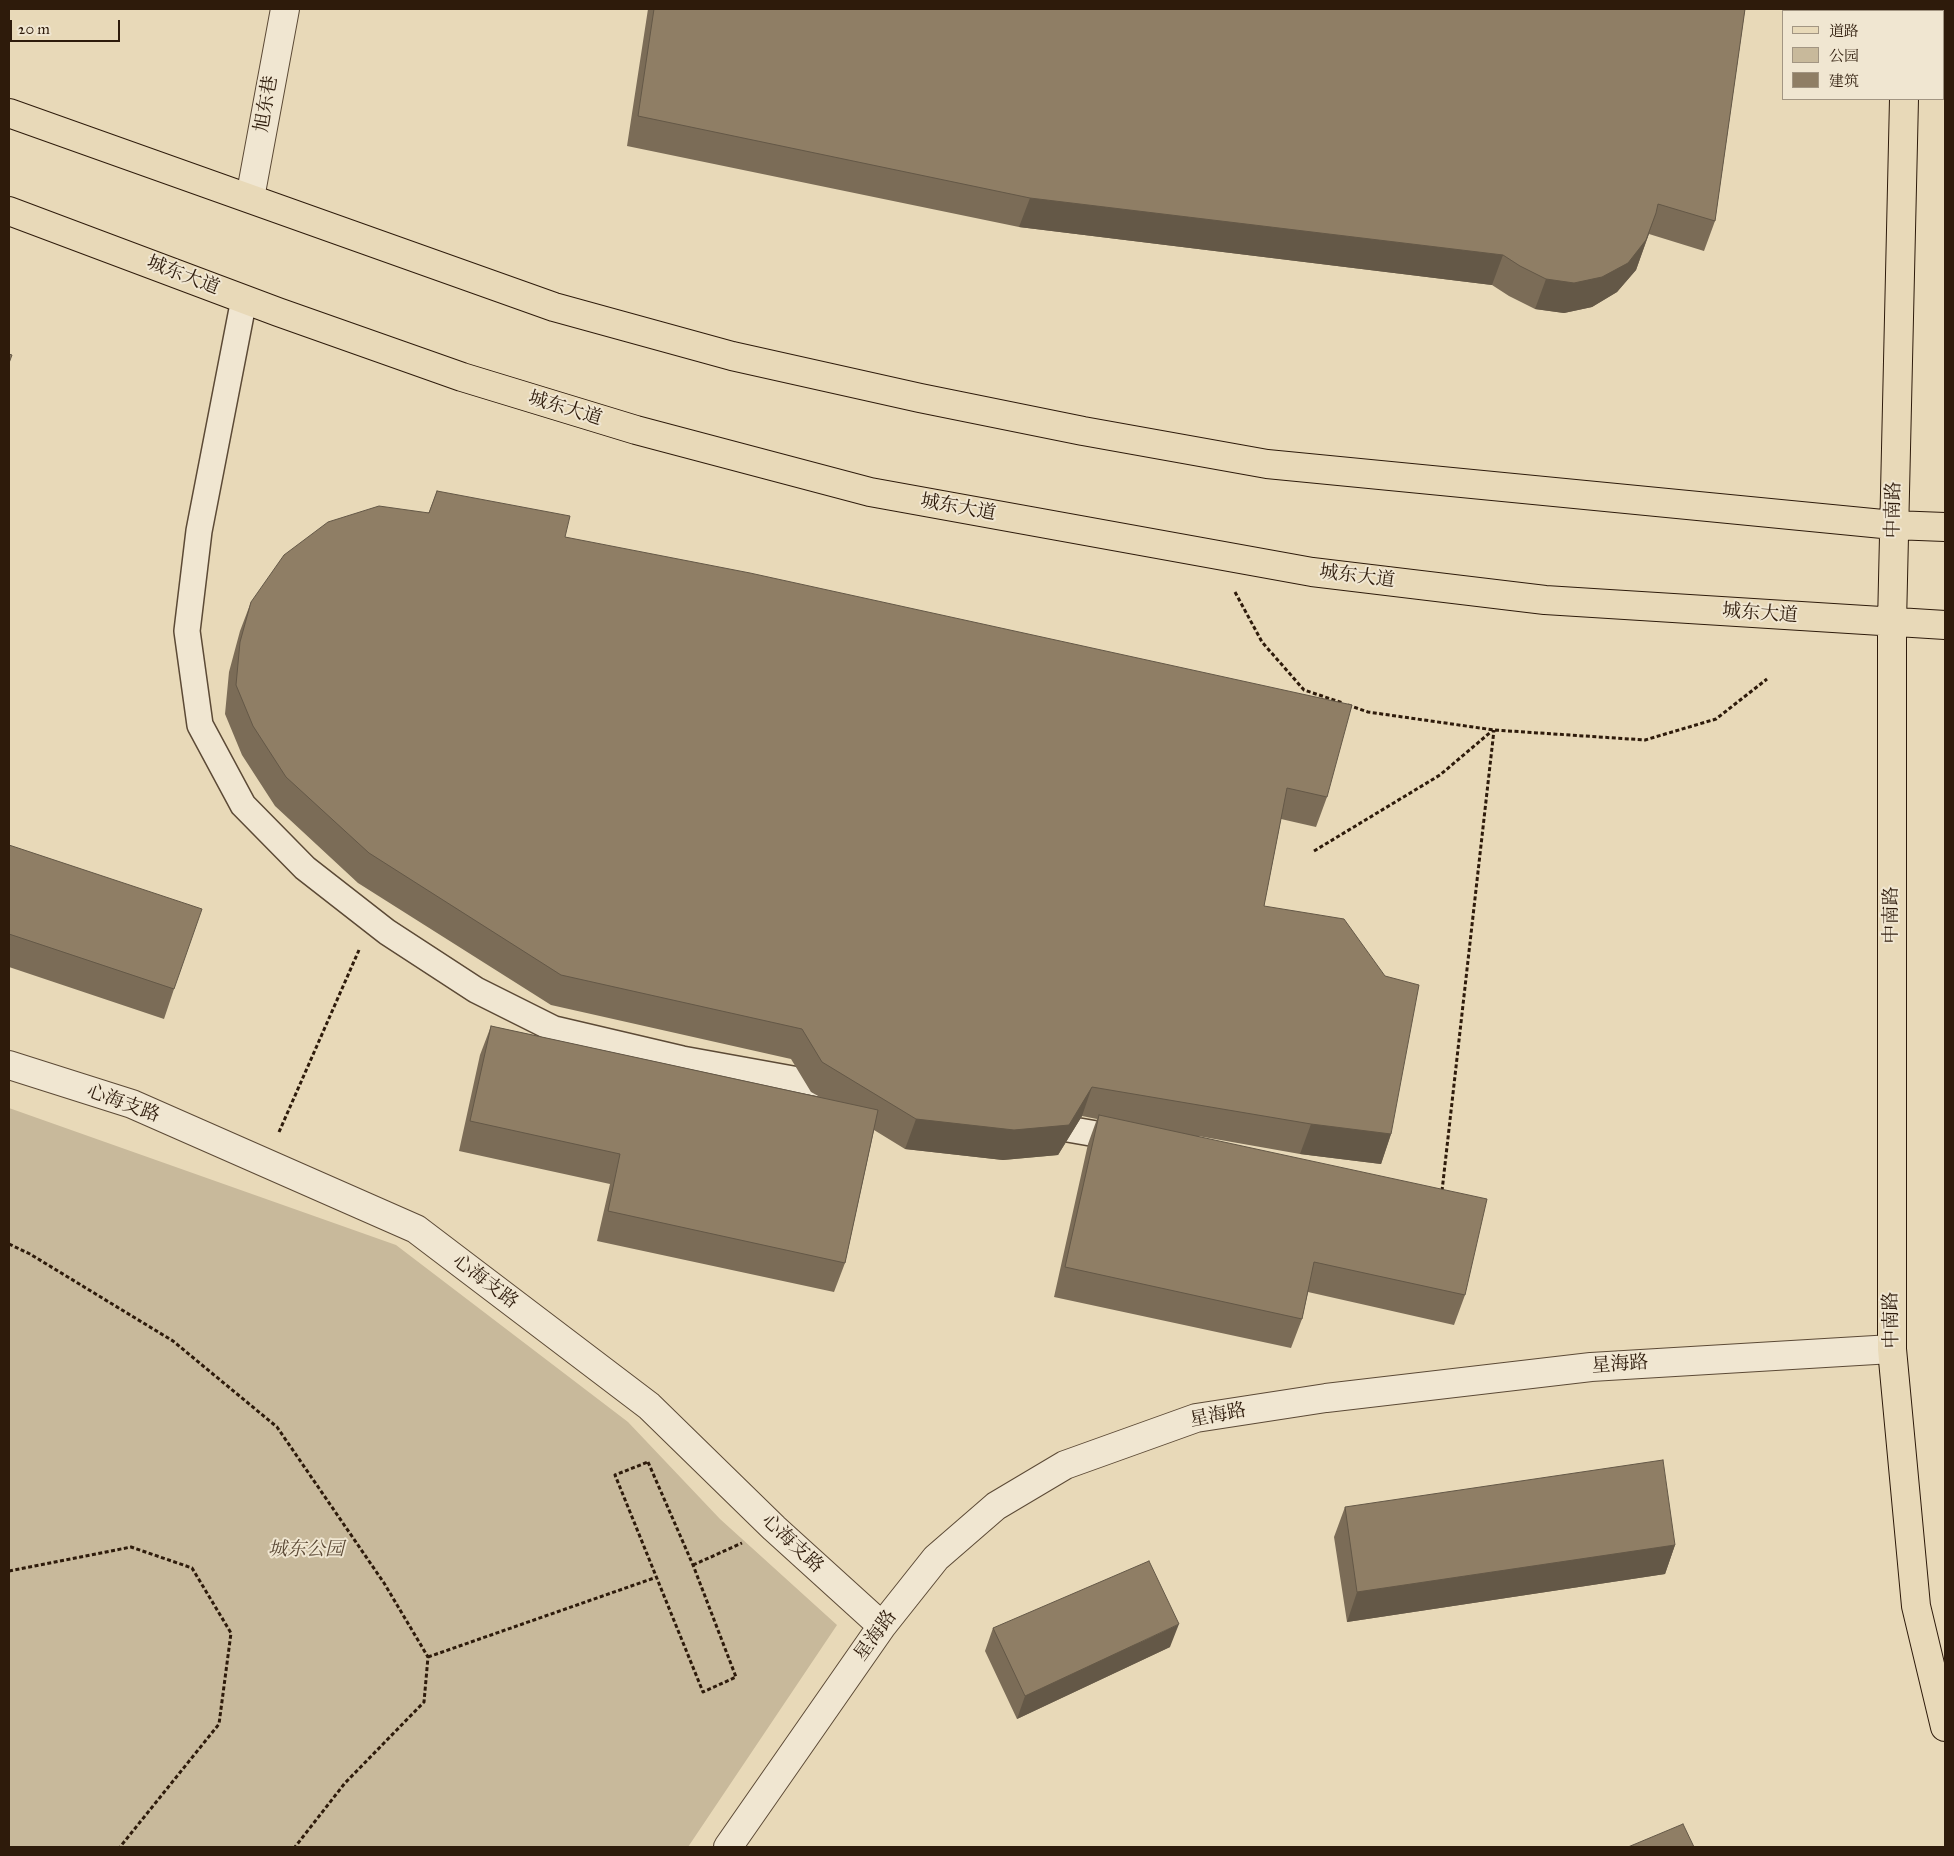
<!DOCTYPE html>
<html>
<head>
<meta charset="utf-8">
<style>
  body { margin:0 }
  #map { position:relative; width:1954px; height:1856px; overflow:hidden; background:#e8d9b8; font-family:"IM FELL Great Primer","Noto Serif SC",serif }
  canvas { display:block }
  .frame { position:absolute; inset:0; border:10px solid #2e1b0b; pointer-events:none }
  .legend { position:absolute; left:1782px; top:10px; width:162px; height:90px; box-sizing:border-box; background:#f0e6d1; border:1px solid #a29582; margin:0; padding:6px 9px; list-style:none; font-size:15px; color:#2e1b0b }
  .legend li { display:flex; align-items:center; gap:10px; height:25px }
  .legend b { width:25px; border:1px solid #a29582 }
  .scale { position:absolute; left:10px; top:20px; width:110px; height:22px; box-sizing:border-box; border:2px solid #2e1b0b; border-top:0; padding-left:6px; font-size:15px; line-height:18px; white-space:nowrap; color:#2e1b0b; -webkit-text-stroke:4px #f0e6d1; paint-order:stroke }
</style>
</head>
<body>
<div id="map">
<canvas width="1954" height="1856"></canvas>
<div class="frame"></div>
<ul class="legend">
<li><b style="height:6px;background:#e8d9b8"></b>道路</li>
<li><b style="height:14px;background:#c8b99b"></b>公园</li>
<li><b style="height:14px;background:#8f7e65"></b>建筑</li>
</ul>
<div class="scale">20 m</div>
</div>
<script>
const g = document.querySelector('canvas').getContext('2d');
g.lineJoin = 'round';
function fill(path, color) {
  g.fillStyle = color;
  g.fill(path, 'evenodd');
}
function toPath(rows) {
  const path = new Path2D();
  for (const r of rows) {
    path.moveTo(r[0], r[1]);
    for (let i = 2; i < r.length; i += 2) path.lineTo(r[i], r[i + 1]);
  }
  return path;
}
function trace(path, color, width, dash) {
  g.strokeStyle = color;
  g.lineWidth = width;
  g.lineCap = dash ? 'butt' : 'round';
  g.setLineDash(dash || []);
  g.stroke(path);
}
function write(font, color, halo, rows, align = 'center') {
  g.font = font + ' "IM FELL Great Primer","Noto Serif SC",serif';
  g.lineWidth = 4;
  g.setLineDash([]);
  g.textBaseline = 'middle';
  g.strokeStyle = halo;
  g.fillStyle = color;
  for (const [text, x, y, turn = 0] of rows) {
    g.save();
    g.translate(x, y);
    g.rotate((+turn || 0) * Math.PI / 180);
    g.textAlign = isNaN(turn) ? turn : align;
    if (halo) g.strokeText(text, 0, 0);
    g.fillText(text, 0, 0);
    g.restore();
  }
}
const green = toPath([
  [9,1108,396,1245,628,1422,720,1519,837,1625,688,1847,9,1847]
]);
const path = toPath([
  [1235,592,1262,642,1304,690,1343,703],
  [1348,705,1368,712,1494,730,1645,740,1716,719,1767,679],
  [1314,851,1440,775,1493,730],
  [279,1132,359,950],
  [1442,1191,1494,730],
  [9,1244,30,1254,173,1341,277,1427,384,1583,428,1657,424,1702,345,1783,295,1847],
  [648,1462,693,1565,736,1677,703,1692,615,1475,648,1462],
  [693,1565,742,1543],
  [9,1571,131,1547,192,1568,231,1633,219,1724,120,1847],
  [428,1657,657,1577]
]);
const pedestrian = toPath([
  [244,299,199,531,187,631,200,725,243,805,305,868,387,932,476,990,554,1029,682,1059,837,1087],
  [1039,1124,1125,1139]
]);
const minor = toPath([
  [250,198,285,9],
  [9,1065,132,1104,416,1229,649,1406,774,1528,882,1626],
  [728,1847,882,1626,936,1558,996,1506,1065,1465,1196,1418,1326,1398,1591,1367,1892,1349]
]);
const primary = toPath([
  [1906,11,1906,9],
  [1904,99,1892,623,1892,1349,1916,1606,1945,1727],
  [9,113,554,307,732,356,920,398,1083,431,1267,464,1893,525,1945,527],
  [9,211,278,312,462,377,636,430,870,492,1312,572,1545,600,1945,625]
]);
const wall = toPath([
  [648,9,1745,9,1715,221,1704,251,1649,234,1636,270,1617,292,1592,307,1564,313,1535,309,1509,296,1492,285,1019,227,627,146],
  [437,491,565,537,1327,797,1316,827,1281,819,1264,906,1391,1134,1381,1164,1300,1154,1198,1136,1465,1295,1454,1325,1308,1292,1302,1319,1291,1348,1054,1297,1088,1144,1097,1119,1082,1116,1058,1155,1003,1160,905,1149,874,1130,845,1263,834,1292,597,1241,610,1184,459,1151,480,1055,491,1026,820,1097,811,1092,791,1059,551,1005,358,883,275,806,242,755,225,714,229,672,240,631,251,602,429,512],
  [9,845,174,989,164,1019,9,967],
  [1345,1507,1675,1545,1665,1574,1347,1622,1334,1537],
  [993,1628,1170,1647,1017,1719,985,1651]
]);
const shadedWall = toPath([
  [1030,198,1503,255,1492,285,1019,227],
  [1656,213,1636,270,1617,292,1592,307,1564,313,1535,309,1546,279],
  [1092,1087,1082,1116,1058,1155,1003,1160,905,1149,916,1119],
  [1311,1124,1391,1134,1381,1164,1300,1154],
  [1675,1545,1665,1574,1347,1622,1357,1592],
  [1179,1624,1170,1647,1017,1719,1025,1696]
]);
const building = toPath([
  [654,9,1745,9,1715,221,1658,204,1656,213,1646,240,1628,263,1602,277,1574,283,1546,279,1520,266,1503,255,1030,198,638,116,654,9],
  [9,354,12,355,9,363,9,354],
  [437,491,570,516,565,537,750,573,1352,705,1327,797,1287,788,1264,906,1344,919,1385,976,1419,985,1391,1134,1311,1124,1092,1087,1069,1125,1014,1130,916,1119,822,1062,802,1029,561,975,369,853,286,777,253,726,236,685,240,642,251,602,284,555,328,522,379,506,429,513,437,491],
  [9,845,202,909,174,989,9,934,9,845],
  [491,1026,878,1110,845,1263,608,1211,620,1154,470,1121,491,1026],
  [1099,1115,1487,1199,1465,1295,1314,1262,1302,1319,1065,1267,1099,1115],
  [1663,1460,1675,1545,1357,1592,1345,1507,1663,1460],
  [1149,1561,1179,1624,1025,1696,993,1628,1149,1561],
  [1683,1824,1694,1847,1628,1847,1683,1824]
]);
const streetNames = [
  ["旭东巷",267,104,-80],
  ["城东大道",183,276,21],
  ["城东大道",565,409,17],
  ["城东大道",958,508,10],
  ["中南路",1894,510,-89],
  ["城东大道",1357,577,7],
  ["城东大道",1760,614,4],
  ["中南路",1892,915,-90],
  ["心海支路",123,1104,20],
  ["心海支路",485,1282,37],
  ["中南路",1892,1320,-91],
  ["星海路",1620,1365,-4],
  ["星海路",1218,1416,-11],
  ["心海支路",792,1544,43],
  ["星海路",876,1636,-54]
];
const parkNames = [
  ["城东公园",306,1550]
];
fill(green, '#c8b99b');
trace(pedestrian, '#5c4a36', 28);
trace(minor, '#5c4a36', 30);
trace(primary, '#2e1b0b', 30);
trace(path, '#2e1b0b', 3, [4, 2.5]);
trace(pedestrian, '#f0e6d1', 25);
trace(minor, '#f0e6d1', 28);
trace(primary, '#e8d9b8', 28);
fill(wall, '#7b6c57');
fill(shadedWall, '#645847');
fill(building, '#8f7e65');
trace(building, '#645847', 1);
write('19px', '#2e1b0b', '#f0e6d1', streetNames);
write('italic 19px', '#5c4a36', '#f0e6d1', parkNames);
</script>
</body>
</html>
